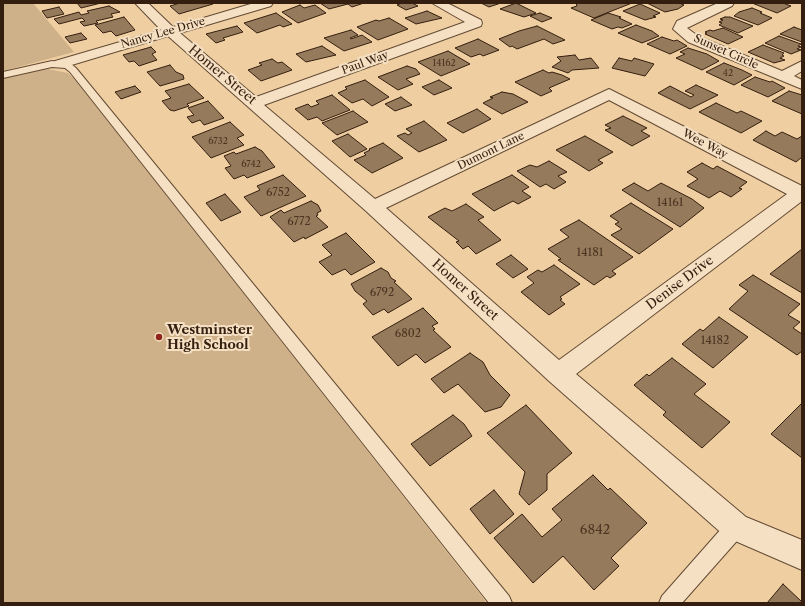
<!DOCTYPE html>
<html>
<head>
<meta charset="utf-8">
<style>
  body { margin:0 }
  #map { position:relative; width:805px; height:606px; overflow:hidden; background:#efcfa2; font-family:"Libre Caslon Text",serif }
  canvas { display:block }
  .frame { position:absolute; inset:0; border:4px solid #341e0f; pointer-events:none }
</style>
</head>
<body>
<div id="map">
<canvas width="805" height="606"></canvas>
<div class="frame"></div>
</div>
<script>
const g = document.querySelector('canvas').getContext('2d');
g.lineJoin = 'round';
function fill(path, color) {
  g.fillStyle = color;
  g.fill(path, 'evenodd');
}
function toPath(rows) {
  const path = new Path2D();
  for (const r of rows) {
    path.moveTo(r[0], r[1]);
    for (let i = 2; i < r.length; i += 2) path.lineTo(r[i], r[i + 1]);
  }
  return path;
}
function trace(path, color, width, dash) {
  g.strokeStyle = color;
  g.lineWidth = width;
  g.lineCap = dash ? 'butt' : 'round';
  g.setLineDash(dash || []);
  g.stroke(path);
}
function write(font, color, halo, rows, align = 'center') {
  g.font = font + ' "Libre Caslon Text",serif';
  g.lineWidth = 4;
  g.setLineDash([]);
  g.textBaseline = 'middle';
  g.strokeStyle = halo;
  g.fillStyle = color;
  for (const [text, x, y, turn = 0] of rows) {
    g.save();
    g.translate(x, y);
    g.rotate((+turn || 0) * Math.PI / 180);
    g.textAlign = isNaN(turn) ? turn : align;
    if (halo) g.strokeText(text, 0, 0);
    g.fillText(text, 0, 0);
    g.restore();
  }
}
const green = toPath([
  [3,3,33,3,74,52,3,71],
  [48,69,68,73,76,80,487,603,3,603,3,78,26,72]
]);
const building = toPath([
  [77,3,101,3,81,8,77,3],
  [180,3,212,3,213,4,179,14,170,6,180,3],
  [320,3,364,3,352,7,348,4,329,9,320,3],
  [402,3,412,3,418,6,406,10,397,5,402,3],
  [481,3,501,3,489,7,481,3],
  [516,3,536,13,524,17,500,9,516,3],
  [576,3,632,3,594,18,571,8,577,6,576,3],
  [647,3,679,3,684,5,678,9,665,12,647,3],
  [752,3,783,3,791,6,777,13,752,3],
  [640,4,660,13,653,16,656,17,645,20,623,11,640,4],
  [300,5,304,8,315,5,326,13,298,23,282,12,300,5],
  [109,6,120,12,111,14,113,17,96,21,98,23,84,26,80,22,85,21,82,18,59,24,54,19,79,12,81,15,89,13,87,11,109,6],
  [59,7,64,14,47,18,42,11,59,7],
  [752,8,762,12,760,13,772,18,758,25,734,16,739,12,752,8],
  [427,11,442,18,416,24,405,18,427,11],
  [276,13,292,24,283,27,280,25,257,33,244,23,276,13],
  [540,13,552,18,542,22,530,16,540,13],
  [608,13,621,17,619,18,632,24,622,28,618,27,612,29,591,20,608,13],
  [124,17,135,30,116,36,111,31,103,33,95,25,124,17],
  [725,17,730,17,753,26,738,33,719,25,722,23,719,22,723,20,720,19,725,17],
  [389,18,408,29,378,40,357,27,376,20,379,21,389,18],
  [636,25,652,31,659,36,642,43,618,33,636,25],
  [237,26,243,32,223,38,225,40,216,43,206,34,237,26],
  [537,26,565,40,553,44,544,39,517,49,512,46,510,47,499,39,519,31,537,26],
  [794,27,802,30,802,42,780,34,794,27],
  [723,28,743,37,728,44,705,34,707,33,705,32,710,30,713,31,723,28],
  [351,30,358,35,350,38,351,39,362,35,372,42,344,51,324,38,351,30],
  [81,33,87,39,70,43,65,37,81,33],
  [779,36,801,44,798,46,801,47,797,49,801,50,791,54,765,43,779,36],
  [662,37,674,41,677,40,687,46,670,54,647,44,662,37],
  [478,39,499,50,483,56,480,54,471,57,455,48,478,39],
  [763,45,784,53,782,55,784,56,780,58,785,60,774,63,748,52,763,45],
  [322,46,336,55,306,62,296,54,322,46],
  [151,47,156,52,152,54,157,60,139,66,134,61,129,62,123,55,151,47],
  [688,48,707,54,719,61,702,70,676,58,685,54,680,52,688,48],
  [448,51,470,64,441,76,418,62,448,51],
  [575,55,579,60,591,58,599,68,572,70,568,73,552,67,561,61,557,57,575,55],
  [619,58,632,61,634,58,654,64,645,76,612,68,619,58],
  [272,59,278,63,282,62,292,70,261,81,248,70,262,65,259,63,272,59],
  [724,63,742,70,752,75,734,85,706,72,724,63],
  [170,65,176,72,183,75,184,79,160,86,147,72,170,65],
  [407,66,416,69,420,74,406,79,413,84,398,90,378,77,407,66],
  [543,70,549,73,552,72,562,75,570,79,549,88,552,91,541,96,515,82,543,70],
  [755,77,770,82,772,81,785,88,768,97,741,85,755,77],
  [365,80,389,97,372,106,363,99,352,103,338,93,347,89,345,87,365,80],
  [439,80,452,88,434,95,422,87,439,80],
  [189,84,204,98,187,104,189,106,174,111,170,110,162,101,171,98,165,91,189,84],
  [696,85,718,95,690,109,658,93,670,86,691,97,694,95,685,91,696,85],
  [135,86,141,92,121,99,115,92,135,86],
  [789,91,802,95,802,114,772,101,789,91],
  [502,92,513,94,528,102,502,114,483,103,493,98,490,97,502,92],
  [332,95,350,110,322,121,317,117,308,120,295,109,308,104,311,107,319,104,316,101,332,95],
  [401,97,412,105,395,111,385,104,401,97],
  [208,101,224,118,204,125,200,120,192,123,187,117,194,115,188,108,208,101],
  [716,103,737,113,741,111,762,121,741,133,699,112,716,103],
  [477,109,491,119,463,133,447,123,477,109],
  [353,111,368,122,337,135,322,123,353,111],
  [623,116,647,128,641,131,650,136,632,146,605,130,611,128,605,125,623,116],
  [424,121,447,140,419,152,397,136,405,133,408,135,412,133,406,129,424,121],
  [230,122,244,135,237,138,244,145,211,158,192,137,230,122],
  [766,131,775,136,782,132,797,139,802,136,802,157,796,162,753,140,766,131],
  [348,134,367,149,350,157,332,141,348,134],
  [585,136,613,152,598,160,603,163,589,171,556,150,585,136],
  [383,143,403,158,372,173,354,160,366,155,364,153,370,150,369,149,383,143],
  [255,147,262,151,275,167,247,178,244,175,234,179,225,168,231,166,224,156,234,152,236,154,255,147],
  [549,161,567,172,558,176,566,182,554,189,546,184,540,187,517,171,530,165,537,167,549,161],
  [702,163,713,169,717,166,747,182,739,188,742,189,731,197,720,191,709,198,687,186,698,179,687,172,702,163],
  [283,175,306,196,261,216,244,197,260,190,257,186,283,175],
  [512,175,529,187,522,191,531,197,518,204,513,201,494,211,472,194,512,175],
  [634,183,648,191,661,183,692,199,704,208,680,227,622,190,634,183],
  [225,194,241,212,221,221,206,203,225,194],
  [311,201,318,205,321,211,317,213,318,215,316,216,328,227,305,239,304,237,294,242,270,217,281,210,284,213,311,201],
  [631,203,673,229,639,254,611,235,622,229,615,224,619,222,610,216,631,203],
  [466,204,484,217,478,220,501,240,476,254,468,246,463,249,456,242,459,241,428,217,445,208,452,211,466,204],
  [579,220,633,257,612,271,616,274,610,278,607,276,594,285,558,260,561,259,548,249,569,237,560,230,579,220],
  [346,233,375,262,351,275,345,269,332,275,319,262,332,255,322,245,346,233],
  [802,249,802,293,770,274,802,249],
  [511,255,528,269,513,278,496,264,511,255],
  [554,265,580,284,560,297,562,299,560,300,565,304,549,315,521,292,534,283,527,277,538,270,542,272,554,265],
  [381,268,388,272,391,278,396,281,394,282,412,299,388,313,384,309,373,315,363,304,367,301,355,291,351,284,381,268],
  [753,275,800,304,788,315,800,322,793,328,802,334,802,351,797,355,729,309,748,291,739,285,753,275],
  [423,308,438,323,432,326,435,329,433,330,451,347,425,363,416,354,398,366,372,337,423,308],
  [719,317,748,337,713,368,682,344,700,329,703,331,719,317],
  [470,353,483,362,490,375,510,395,501,407,485,412,458,384,444,393,431,379,470,353],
  [672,358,706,384,694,394,730,422,702,448,663,415,666,412,634,385,647,374,649,376,672,358],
  [802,403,802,458,771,434,802,403],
  [526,405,572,453,547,474,547,490,529,505,519,494,525,472,487,433,526,405],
  [453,415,464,424,472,436,430,466,411,444,453,415],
  [593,475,608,490,610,488,647,523,611,558,619,566,594,590,563,556,533,583,494,538,522,514,542,537,562,520,552,509,593,475],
  [494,490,514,514,490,534,470,509,494,490],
  [783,584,802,602,802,603,767,603,783,584]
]);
const service = toPath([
  [52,61,70,63,76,68,509,596,512,603,489,603,70,72,65,68,52,67,3,78,3,72,52,61],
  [736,518,743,520,745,527,743,534,682,603,659,603,662,596,729,520,736,518]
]);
const minor = toPath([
  [135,3,148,3,173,27,254,3,273,3,271,6,180,33,256,97,465,22,432,3,447,3,481,20,482,23,481,26,264,105,375,199,609,89,802,186,802,201,576,374,746,517,802,540,802,570,726,537,549,381,366,211,168,36,65,67,55,67,53,64,55,61,161,30,135,3],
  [609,100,787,194,559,360,386,208,609,100],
  [718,3,734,3,732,6,687,28,698,36,782,71,802,61,802,71,794,76,802,80,802,89,688,42,673,29,677,21,718,3]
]);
const markers = [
  [159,337,4,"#8f2418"]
];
const farNumbernames = [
  ["14162",444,63],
  ["42",728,73],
  ["6732",218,141],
  ["6742",251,164]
];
const farStreetnames = [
  ["Nancy Lee Drive",163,33,-16],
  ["Sunset Circle",726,52,24],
  ["Paul Way",365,63,-20],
  ["Wee Way",705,144,28],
  ["Dumont Lane",491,151,-26]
];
const numberNames = [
  ["6752",278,193],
  ["14161",670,203],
  ["6772",299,222],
  ["14181",590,253],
  ["6792",382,293],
  ["6802",408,334],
  ["14182",715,341]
];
const streetNames = [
  ["Homer Street",222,75,40],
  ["Denise Drive",680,283,-37],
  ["Homer Street",465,290,42]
];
const poiNames = [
  ["Westminster",167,330],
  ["High School",167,345]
];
const nearNumbernames = [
  ["6842",595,530]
];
fill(green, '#cfb189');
fill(building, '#957a5b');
trace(building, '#341e0f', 1);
trace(service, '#634a34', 2);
trace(minor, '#634a34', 2);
fill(service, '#f5e0c3');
fill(minor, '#f5e0c3');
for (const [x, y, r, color] of markers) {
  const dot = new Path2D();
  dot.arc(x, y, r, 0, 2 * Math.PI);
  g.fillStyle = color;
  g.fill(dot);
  trace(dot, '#f5e0c3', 1.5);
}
write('9px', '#4c3522', null, farNumbernames);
write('11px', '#341e0f', '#f5e0c3', farStreetnames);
write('11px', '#4c3522', null, numberNames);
write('13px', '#341e0f', '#f5e0c3', streetNames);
write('bold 13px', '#341e0f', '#f5e0c3', poiNames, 'left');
write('13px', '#4c3522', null, nearNumbernames);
</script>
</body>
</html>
